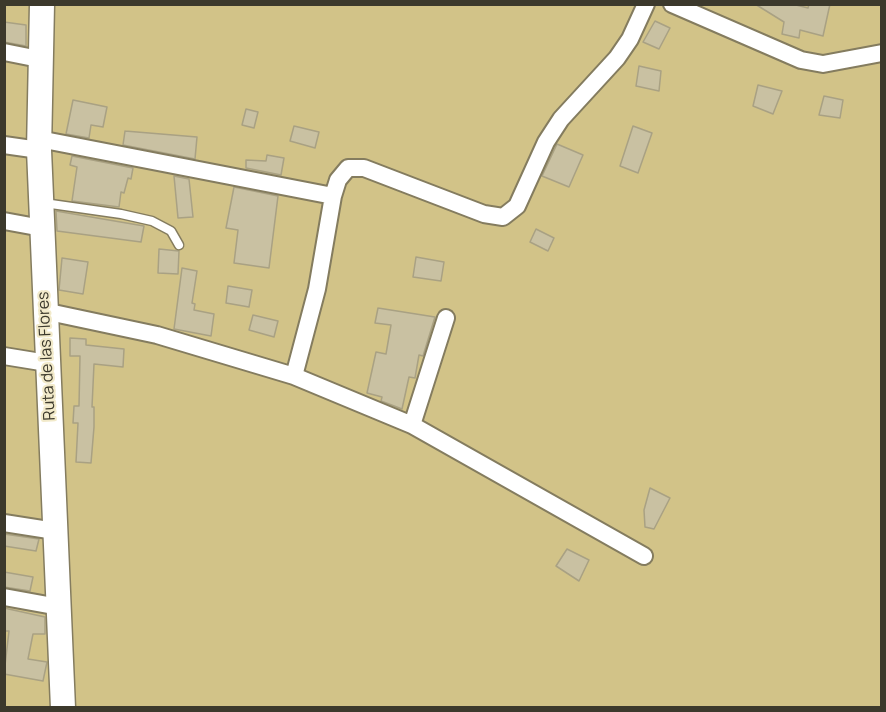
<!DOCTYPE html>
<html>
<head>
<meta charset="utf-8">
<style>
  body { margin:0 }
  #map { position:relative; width:886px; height:712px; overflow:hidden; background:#f2eaca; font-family:Manrope,sans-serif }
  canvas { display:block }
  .frame { position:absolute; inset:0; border:6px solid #3c392c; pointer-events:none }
</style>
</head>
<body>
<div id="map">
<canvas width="886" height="712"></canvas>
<div class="frame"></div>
</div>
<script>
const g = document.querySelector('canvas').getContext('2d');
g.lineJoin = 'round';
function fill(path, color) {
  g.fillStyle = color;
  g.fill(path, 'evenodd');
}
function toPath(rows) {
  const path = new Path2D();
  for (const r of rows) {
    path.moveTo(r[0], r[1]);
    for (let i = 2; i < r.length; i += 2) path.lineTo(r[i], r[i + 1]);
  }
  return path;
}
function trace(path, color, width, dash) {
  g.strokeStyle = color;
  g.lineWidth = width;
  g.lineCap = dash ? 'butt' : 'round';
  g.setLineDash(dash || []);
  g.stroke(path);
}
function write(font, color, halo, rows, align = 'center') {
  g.font = font + ' Manrope,sans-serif';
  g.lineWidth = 4.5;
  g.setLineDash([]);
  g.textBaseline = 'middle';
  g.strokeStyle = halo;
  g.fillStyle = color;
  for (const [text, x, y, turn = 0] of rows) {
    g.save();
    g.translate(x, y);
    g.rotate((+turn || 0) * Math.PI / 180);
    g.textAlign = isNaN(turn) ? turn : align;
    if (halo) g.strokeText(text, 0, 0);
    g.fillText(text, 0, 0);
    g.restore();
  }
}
const green = toPath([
  [5,5,881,5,881,707,5,707]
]);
const building = toPath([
  [755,4,792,4,808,8,809,4,830,4,823,36,800,30,799,38,782,34,784,22,755,4],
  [655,21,670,28,659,49,643,42,655,21],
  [4,22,26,25,26,46,4,42,4,22],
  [639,66,661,71,659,91,636,86,639,66],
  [758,85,782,91,773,114,753,106,758,85],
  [824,96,843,100,840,118,819,115,824,96],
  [73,100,107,107,103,127,91,125,89,138,66,134,73,100],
  [246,109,258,112,254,128,242,125,246,109],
  [294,126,319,132,315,148,290,141,294,126],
  [633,126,652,133,638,173,620,166,633,126],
  [125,131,197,137,195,159,123,145,125,131],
  [557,144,583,155,569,187,542,176,557,144],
  [267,155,284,158,281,175,246,168,246,160,266,161,267,155],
  [72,156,133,168,131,179,128,178,124,193,121,192,119,207,72,201,77,167,70,165,72,156],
  [174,176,189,179,193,217,178,218,174,176],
  [234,187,278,196,269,268,234,263,238,230,226,228,234,187],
  [56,211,144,226,141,242,57,231,56,211],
  [536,229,554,238,548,251,530,242,536,229],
  [159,249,179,251,178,274,158,273,159,249],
  [416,257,444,262,441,281,413,277,416,257],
  [62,258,88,262,83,294,59,290,62,258],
  [182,268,197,271,192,303,195,304,194,310,214,314,211,336,174,329,182,268],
  [228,286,252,290,249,307,226,303,228,286],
  [378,308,435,317,423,356,419,355,415,378,409,377,402,409,381,401,382,397,367,393,376,352,386,354,391,325,375,323,378,308],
  [253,315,278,321,274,337,249,330,253,315],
  [70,338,86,339,86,345,124,349,123,367,94,364,92,407,94,407,94,427,91,463,76,462,78,423,73,423,74,406,79,406,80,356,70,356,70,338],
  [650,488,670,498,654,529,645,527,644,510,650,488],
  [4,534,39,539,36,551,4,546,4,534],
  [567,549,589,560,579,581,556,566,567,549],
  [4,572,33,577,30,591,4,587,4,572],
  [4,608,45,617,45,634,33,634,28,659,47,662,43,681,4,674,9,631,4,631,4,608]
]);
const service = toPath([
  [44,203,121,214,152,221,171,231,179,245]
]);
const minor = toPath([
  [672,4,801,60,823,64,882,53],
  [4,52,39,59],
  [39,139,333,196],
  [4,145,39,150],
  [4,221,42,228],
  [44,311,157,335,294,376,412,425,644,556],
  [4,356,47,363],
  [294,376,317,289,333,196,338,180,348,168,364,168,484,214,503,217,517,206,546,142,561,119,617,58,630,39,646,4],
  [412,425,446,318],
  [4,523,55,531],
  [4,597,59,607]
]);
const secondary = toPath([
  [42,4,39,150,63,708]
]);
const streetNames = [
  ["Ruta de las Flores",47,356,-93]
];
fill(green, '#d2c388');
fill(building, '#c9c1a2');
trace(building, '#a9a183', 1.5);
trace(service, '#847c5f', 11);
trace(minor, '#847c5f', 20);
trace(secondary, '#847c5f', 27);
trace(service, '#fff', 8);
trace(minor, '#fff', 16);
trace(secondary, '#fff', 24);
write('16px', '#3c392c', '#f2eaca', streetNames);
</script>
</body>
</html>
